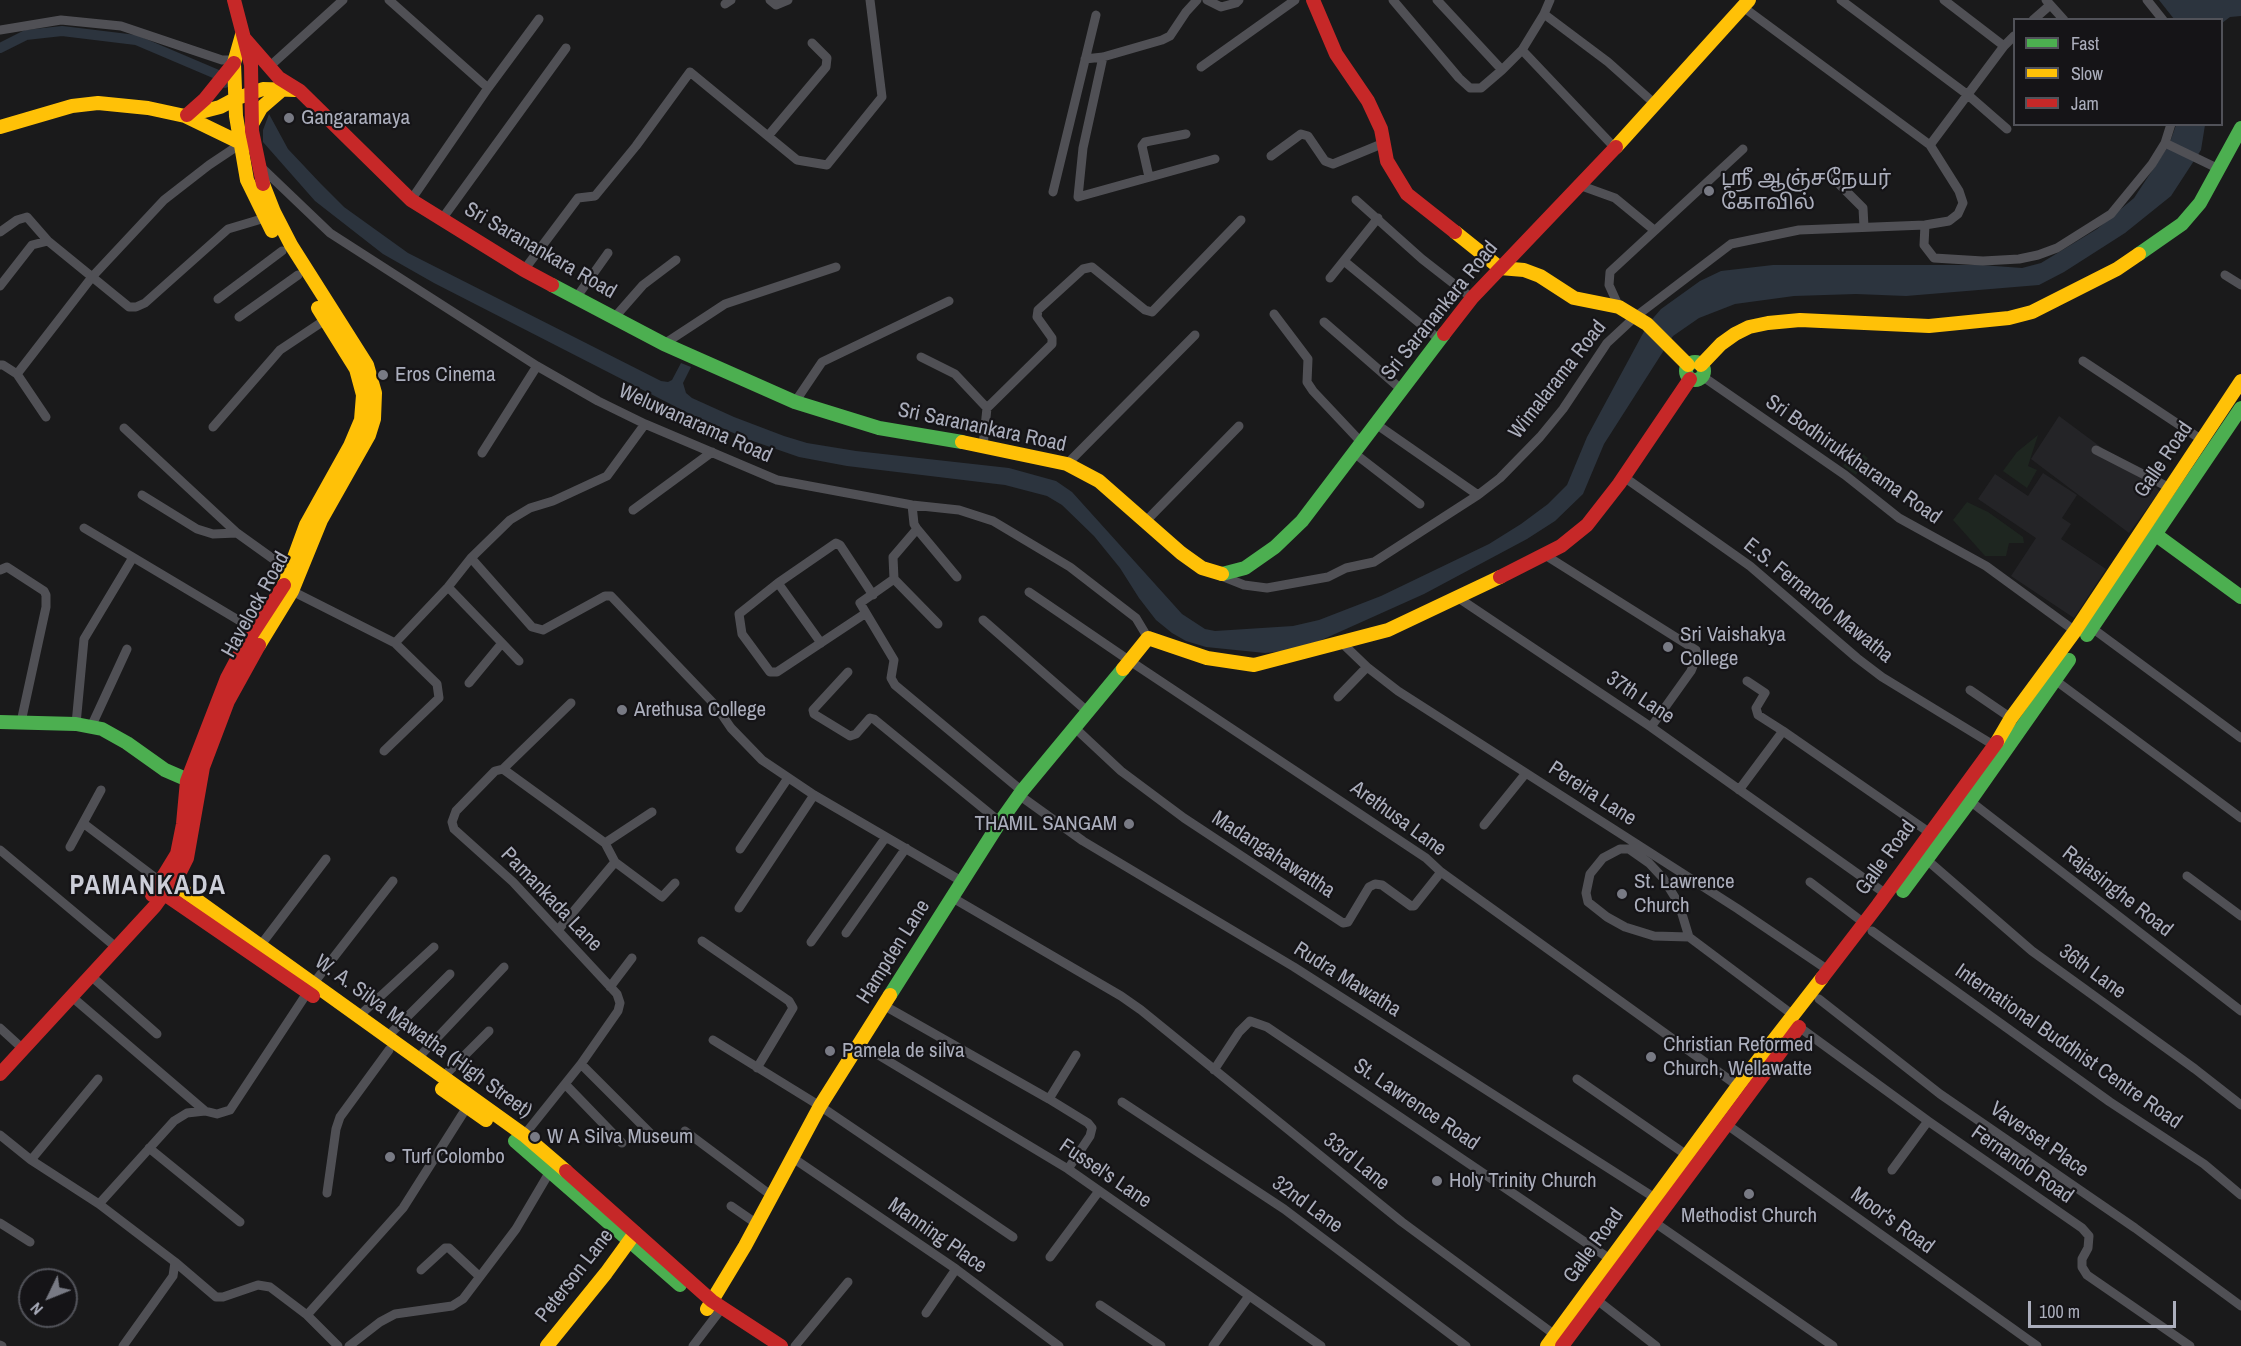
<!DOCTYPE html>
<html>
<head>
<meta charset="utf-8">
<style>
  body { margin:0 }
  #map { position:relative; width:2241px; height:1346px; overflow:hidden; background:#1a1a1b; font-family:"Archivo Narrow",sans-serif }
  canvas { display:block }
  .legend { position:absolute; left:2013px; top:18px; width:210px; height:108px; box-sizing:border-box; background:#151417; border:2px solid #515259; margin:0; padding:8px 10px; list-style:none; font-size:18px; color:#abaebc }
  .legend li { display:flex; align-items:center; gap:12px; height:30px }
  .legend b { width:30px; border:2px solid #515259 }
  .north { position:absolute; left:18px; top:1268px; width:60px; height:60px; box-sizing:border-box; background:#151417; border:2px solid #515259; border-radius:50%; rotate:227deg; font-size:16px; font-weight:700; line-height:24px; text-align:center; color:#abaebc }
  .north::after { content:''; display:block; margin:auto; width:21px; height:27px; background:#787a84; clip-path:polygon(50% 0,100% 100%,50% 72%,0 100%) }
  .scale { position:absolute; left:2028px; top:1301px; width:148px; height:27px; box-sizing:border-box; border:3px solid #abaebc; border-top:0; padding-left:8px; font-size:18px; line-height:21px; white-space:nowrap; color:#abaebc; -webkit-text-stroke:4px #151417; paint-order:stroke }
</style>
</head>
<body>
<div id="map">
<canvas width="2241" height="1346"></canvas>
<ul class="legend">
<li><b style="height:8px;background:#4caf50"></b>Fast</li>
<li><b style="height:8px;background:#ffc107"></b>Slow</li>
<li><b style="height:8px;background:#c62828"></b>Jam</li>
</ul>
<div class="north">N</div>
<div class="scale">100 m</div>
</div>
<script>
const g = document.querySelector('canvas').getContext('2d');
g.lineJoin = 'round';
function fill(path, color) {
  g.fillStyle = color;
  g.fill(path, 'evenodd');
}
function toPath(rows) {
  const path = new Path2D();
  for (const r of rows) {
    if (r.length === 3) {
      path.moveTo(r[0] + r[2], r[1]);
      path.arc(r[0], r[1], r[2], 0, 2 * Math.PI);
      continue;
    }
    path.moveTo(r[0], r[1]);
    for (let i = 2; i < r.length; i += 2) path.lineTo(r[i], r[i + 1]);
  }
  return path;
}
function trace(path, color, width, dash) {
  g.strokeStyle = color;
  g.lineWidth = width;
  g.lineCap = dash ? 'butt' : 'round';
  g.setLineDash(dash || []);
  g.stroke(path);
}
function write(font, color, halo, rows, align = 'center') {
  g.font = font + ' "Archivo Narrow","Noto Sans Tamil",sans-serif';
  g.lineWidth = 4.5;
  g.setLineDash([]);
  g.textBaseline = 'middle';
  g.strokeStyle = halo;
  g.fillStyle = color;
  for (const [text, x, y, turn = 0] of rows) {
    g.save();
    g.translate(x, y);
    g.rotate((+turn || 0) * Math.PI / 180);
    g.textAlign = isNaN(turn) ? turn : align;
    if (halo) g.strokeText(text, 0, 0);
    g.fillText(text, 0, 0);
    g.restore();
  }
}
const built = toPath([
  [2059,416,2160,491,2129,533,2031,459],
  [2043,473,2077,495,2062,518,2071,524,2061,539,2106,569,2074,618,2011,576,2036,538,1978,499,1995,474,2028,496]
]);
const green = toPath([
  [2038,435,2028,466,2037,470,2027,488,2003,471,2017,452],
  [1855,448,1868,458,1856,475,1843,466],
  [1967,502,1988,512,2023,537,2024,543,2009,543,2006,556,1985,556,1953,520]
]);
const water = toPath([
  [2159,0,2241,0,2241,16,2230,17,2222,23,2222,20,2174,19],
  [269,114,288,149,321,184,344,207,408,253,661,381,668,382,672,380,681,363,691,367,683,383,686,393,692,398,734,417,784,436,807,443,856,451,1009,468,1056,481,1072,492,1182,614,1205,629,1215,631,1293,626,1319,620,1381,596,1489,544,1521,524,1548,504,1567,485,1587,437,1648,324,1661,309,1700,281,1721,271,1773,265,1981,265,2022,268,2041,263,2097,229,2134,198,2169,145,2176,125,2205,125,2201,150,2171,196,2125,233,2064,272,2039,285,1906,296,1856,294,1794,296,1735,304,1699,318,1673,336,1604,444,1583,494,1555,521,1527,539,1424,594,1317,642,1283,651,1265,653,1206,647,1186,641,1172,633,1156,620,1139,598,1120,568,1094,536,1062,505,1047,496,1005,485,847,466,799,457,747,439,686,412,434,283,383,254,315,201,263,142,263,130]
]);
const canal = toPath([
  [0,48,26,35,62,31,136,40,216,74,225,83]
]);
const street = toPath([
  [389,0,488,88],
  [770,0,776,5,788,0],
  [1207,0,1221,7,1236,3,1239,0],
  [1393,0,1459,78,1470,88,1481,88,1502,70,1522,50,1544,14],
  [1437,0,1502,70],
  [1550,0,1544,14,1608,62,1655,104],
  [1841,0,1968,95,2007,129],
  [1944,0,2004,46],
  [2046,0,2064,20],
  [2147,0,2163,20],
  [725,4,731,0],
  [2033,20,2049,6],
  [0,30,61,20,121,26,222,60,235,60],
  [1522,50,1615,148],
  [1103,57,1083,148,1078,197,1215,159],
  [1085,59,1103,57,1162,40,1170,36,1186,12,1197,0],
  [269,67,343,0],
  [1201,67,1295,0],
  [768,136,826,67,827,58,812,43],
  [2165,143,2219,169],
  [1930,145,2004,46,2014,36],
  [1271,156,1301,134,1308,136,1325,161,1333,164,1384,143],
  [262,168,330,233,537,366,598,401,645,424,777,480,912,505,959,510,993,521,1070,567,1136,618,1148,638],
  [1829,174,1863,208,1864,227],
  [1149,177,1142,146,1145,142,1186,134],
  [1579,185,1615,198,1654,230],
  [1053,192,1096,15],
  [411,200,488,88,539,19],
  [1356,200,1422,259,1472,298],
  [442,219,566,48],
  [1925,225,1924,245,1934,258,1983,261,2019,259,2038,255,2057,248,2111,214,2152,164,2165,143,2171,124],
  [0,232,17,220,27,217,48,241,129,307,136,307,145,303,228,229,265,218],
  [1344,261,1440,340],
  [524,270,578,198,595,196,636,146,690,72,797,160,827,165,882,97,870,0],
  [2225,275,2241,285],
  [1330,278,1378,218],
  [0,286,32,245,48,241],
  [576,298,608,253],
  [218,299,282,251],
  [1619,307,1609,285,1610,272,1743,149],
  [1274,314,1308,359,1307,382,1313,391,1361,442],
  [239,317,298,275],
  [614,318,643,285,676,260],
  [1324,322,1402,390],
  [664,344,725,304,836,267],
  [921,357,955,374,987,408],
  [2083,361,2202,440],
  [0,365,3,365,17,374,46,417],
  [17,374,92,277,164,200,209,165,242,143],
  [1702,376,1845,475,1899,518,1986,566,2075,631],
  [795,402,822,362,949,301],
  [1376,424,1478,495],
  [213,427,280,350,325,320],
  [124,428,237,533,290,571],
  [983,446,987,408,1052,344,1052,338,1037,317,1038,310,1083,269,1092,267,1145,310,1152,312,1241,220],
  [2096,450,2170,488],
  [482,453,537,366],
  [1354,453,1420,504],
  [1067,464,1195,335],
  [1624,477,1750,566,1857,658,1882,677,1995,746],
  [142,495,197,529,213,534,237,533],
  [912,505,914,524,917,529,893,557,894,579,860,603,894,660,891,678,895,685,1022,791],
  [633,510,712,452],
  [1146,521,1239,426],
  [84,528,255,630],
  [917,529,957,577],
  [1545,555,1696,650,1697,656,1691,671,1651,727],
  [471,558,532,627,543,630,605,596,611,596,716,706,731,728,762,760,814,795,963,882],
  [0,570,7,567,44,591,46,595,46,607,21,722],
  [1219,575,1244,585,1267,588,1328,577,1346,568,1374,562,1478,495,1500,478,1540,437,1563,409,1607,343,1635,317,1731,244,1799,230,1925,225,1949,221,1958,214,1963,203,1959,191,1930,145,1743,7],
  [894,579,938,624],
  [778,583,821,643],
  [448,587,502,643,469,683],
  [292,591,395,643,437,684,439,698,384,751],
  [1029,592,1130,661,1426,858,1441,872,1738,1086],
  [1457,597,1651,727,1886,894],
  [866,613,777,672,770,672,742,634,739,614,778,583,836,543,840,545,873,595],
  [983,620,1088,712],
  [2092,628,2241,738],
  [395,643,448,587,471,558,510,520,530,508,553,501,607,476,645,424],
  [502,643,519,661],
  [1342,643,1367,667,1398,691,1738,909,1828,970],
  [848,672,813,710,814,714,850,736,856,734,870,718,874,719,1000,822],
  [2055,680,2241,818],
  [1747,681,1765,693,1756,708,1758,715,1783,731],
  [1970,690,2011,718],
  [1338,697,1367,667],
  [76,724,84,639,132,559],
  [91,727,127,649],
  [1075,728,1121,771,1184,818,1343,923,1348,922,1369,887,1375,884,1382,885,1411,906,1414,906,1441,872],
  [503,769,605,843,615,862,662,897,675,883],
  [1739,790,1783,731,1930,833],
  [1019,795,1083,841,1294,967,1655,1198],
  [1970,801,2241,1011],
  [83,823,161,882],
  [1484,825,1526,773],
  [605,843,652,812],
  [70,847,101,790],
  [740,849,788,778],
  [0,850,117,948],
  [1927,860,2032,951,2195,1069,2241,1105],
  [2187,876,2241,916],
  [1810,882,1864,923],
  [953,898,1121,996,1141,1010,1402,1222,1555,1335],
  [739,908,814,795],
  [558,930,615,862],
  [1872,931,2110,1102,2204,1164,2241,1195],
  [846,933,906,848],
  [1689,937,1654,936,1625,927,1607,917,1588,902,1586,893,1590,874,1603,858,1620,849,1629,849,1649,863,1663,878,1679,904,1689,937,1793,1015],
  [702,941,789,1001,793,1008,757,1068],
  [811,942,886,837],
  [260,946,326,859],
  [91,976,157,1034],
  [610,987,632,958],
  [72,997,205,1111],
  [1819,999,1940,1094,2135,1228,2241,1306],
  [885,1006,1049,1099,1088,1123,1092,1128,1090,1136,1068,1169],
  [359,1016,434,947],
  [1799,1027,1928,1121,2082,1228,2089,1236,2088,1248,2082,1259,2082,1267,2087,1275,2190,1346],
  [0,1028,23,1049],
  [388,1036,450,974],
  [713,1040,820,1106,1013,1237],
  [860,1044,1068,1169,1321,1346],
  [418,1058,504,967],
  [581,1064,652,1135],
  [1214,1070,1239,1032,1250,1021,1267,1027,1610,1259],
  [443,1077,489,1031],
  [1577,1079,1688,1156],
  [565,1084,622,1143],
  [1049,1099,1076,1055],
  [1122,1102,1284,1209,1466,1346],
  [1726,1124,2037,1346],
  [685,1131,772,1196],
  [0,1135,31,1160,99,1204,175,1262,173,1276,123,1346],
  [521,1139,581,1064,618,1011,620,1003,617,994,513,882,454,829,452,822,456,811,495,771,503,769,571,703],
  [149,1148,240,1222],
  [793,1158,956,1269,1059,1346],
  [31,1160,98,1079],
  [1892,1170,1928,1121],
  [327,1193,336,1129,340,1117,389,1050],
  [99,1204,174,1121,187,1113,205,1111,217,1114,230,1110,313,984,393,881],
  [731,1206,757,1224],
  [1654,1222,1833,1346],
  [0,1223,30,1242],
  [1050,1257,1099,1191],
  [175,1262,216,1297,223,1297,258,1285,270,1287,307,1315,338,1346],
  [421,1270,445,1248,449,1248,479,1276],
  [1597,1300,1656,1346],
  [1100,1305,1161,1346],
  [926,1313,956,1269],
  [307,1315,403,1208,467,1107],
  [0,1345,2,1346],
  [349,1346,380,1322,395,1314,452,1306,463,1299,516,1229,552,1168],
  [693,1346,722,1308],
  [795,1346,848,1282],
  [1213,1346,1249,1296]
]);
const fast = toPath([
  [2139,254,2182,224,2200,203,2241,128],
  [552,285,664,344,795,402,879,428,962,442],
  [1695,371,9],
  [2148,529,2241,597],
  [1222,574,1245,568,1275,547,1302,521,1444,334],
  [2087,635,2241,408],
  [0,722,76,724,102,729,127,743,165,770,195,783],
  [1903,891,1970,801,2069,660],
  [890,995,1000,822,1022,791,1123,669],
  [515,1141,680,1285]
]);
const slow = toPath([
  [242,35,234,63,236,116,247,180,272,231],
  [185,116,220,107,235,99,263,89,295,90],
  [252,124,261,108,283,89],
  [0,127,72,106,98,103,148,108,185,116,247,146],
  [1616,147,1749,0],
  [1455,232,1500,268,1524,270,1540,276,1574,298,1619,307,1647,324,1688,365],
  [1701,365,1721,344,1735,334,1749,327,1768,323,1800,320,1929,326,2009,318,2032,312,2117,269,2139,254],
  [962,442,1067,464,1099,481,1181,553,1202,568,1222,574],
  [284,585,306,525,350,446,361,420,363,395,356,369,318,308],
  [259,645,292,591,321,520,369,435,374,419,375,393,367,365,291,245,274,212,263,184],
  [1123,669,1148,638,1207,658,1254,665,1388,630,1500,577],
  [1997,742,2011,718,2075,631,2241,381],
  [166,878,524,1135,566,1171],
  [442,1089,486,1120],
  [707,1309,745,1246,820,1106,890,995],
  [547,1346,606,1273,635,1233],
  [1547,1346,1738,1086,1822,978]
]);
const jam = toPath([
  [234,0,251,65,252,131,263,184],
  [1313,0,1336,54,1368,101,1381,129,1387,161,1407,194,1455,232],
  [245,39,279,78,300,91,411,200,524,270,552,285],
  [187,115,205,99,234,63],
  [1444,334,1472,298,1616,147],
  [1500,577,1561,546,1587,525,1619,484,1690,379],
  [157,889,313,996],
  [152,895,177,854,183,824,187,781,227,678,243,648,284,585],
  [1822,978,1878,905,1997,742],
  [0,1074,155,906,181,870,187,858,203,767,228,701,259,645],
  [566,1171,712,1301,781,1346],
  [1562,1346,1799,1027]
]);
const markers = [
  [289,118,6,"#787a84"],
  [1709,191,6,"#787a84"],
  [383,375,6,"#787a84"],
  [1668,647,6,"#787a84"],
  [622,710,6,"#787a84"],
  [1129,824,6,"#787a84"],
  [1622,894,6,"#787a84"],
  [830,1051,6,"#787a84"],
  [1651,1057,6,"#787a84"],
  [535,1137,6,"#787a84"],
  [390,1157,6,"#787a84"],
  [1437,1181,6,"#787a84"],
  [1749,1194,6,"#787a84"]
];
const poiNames = [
  ["Gangaramaya",301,118],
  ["ஸ்ரீ ஆஞ்சநேயர்",1721,179],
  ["கோவில்",1721,203],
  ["Eros Cinema",395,375],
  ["Sri Vaishakya",1680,635],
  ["College",1680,659],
  ["Arethusa College",634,710],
  ["THAMIL SANGAM",1117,824,"right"],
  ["St. Lawrence",1634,882],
  ["Church",1634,906],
  ["Christian Reformed",1663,1045],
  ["Church, Wellawatte",1663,1069],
  ["Pamela de silva",842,1051],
  ["W A Silva Museum",547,1137],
  ["Turf Colombo",402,1157],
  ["Holy Trinity Church",1449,1181],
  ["Methodist Church",1749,1216,"center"]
];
const streetNames = [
  ["Sri Saranankara Road",540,251,30],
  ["Sri Saranankara Road",1440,311,-51],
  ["Wimalarama Road",1558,380,-52],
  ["Weluwanarama Road",695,424,24],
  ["Sri Saranankara Road",982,428,12],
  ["Sri Bodhirukkharama Road",1853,460,35],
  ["Galle Road",2164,460,-56],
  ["E.S. Fernando Mawatha",1818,601,39],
  ["Havelock Road",256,605,-61],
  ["37th Lane",1640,698,34],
  ["Pereira Lane",1592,794,33],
  ["Arethusa Lane",1398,819,36],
  ["Madangahawattha",1273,855,33],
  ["Galle Road",1886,858,-54],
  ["Rajasinghe Road",2117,892,38],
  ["Pamankada Lane",551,900,46],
  ["Hampden Lane",894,952,-58],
  ["36th Lane",2092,972,36],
  ["Rudra Mawatha",1347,980,32],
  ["W. A. Silva Mawatha (High Street)",423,1037,36],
  ["International Buddhist Centre Road",2068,1047,35],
  ["St. Lawrence Road",1416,1105,34],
  ["Vaverset Place",2039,1140,35],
  ["33rd Lane",1356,1162,39],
  ["Fernando Road",2022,1165,35],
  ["Fussel's Lane",1105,1174,34],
  ["32nd Lane",1307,1205,36],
  ["Moor's Road",1892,1221,36],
  ["Manning Place",937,1236,35],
  ["Galle Road",1594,1246,-54],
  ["Peterson Lane",575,1276,-52]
];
const districtNames = [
  ["PAMANKADA",148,887]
];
fill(built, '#242427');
fill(green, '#1e2620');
fill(water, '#2c343e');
trace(canal, '#2c343e', 10);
trace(street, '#505055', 9);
trace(fast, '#4caf50', 14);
trace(slow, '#ffc107', 14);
trace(jam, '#c62828', 14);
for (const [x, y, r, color] of markers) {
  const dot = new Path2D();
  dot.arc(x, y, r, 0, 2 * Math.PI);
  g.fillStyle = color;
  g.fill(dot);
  trace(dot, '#151417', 2);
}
write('21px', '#abaebc', '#151417', poiNames, 'left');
write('21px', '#abaebc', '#151417', streetNames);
g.letterSpacing = '1.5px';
write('bold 27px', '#ccced8', '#151417', districtNames);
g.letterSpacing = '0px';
</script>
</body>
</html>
